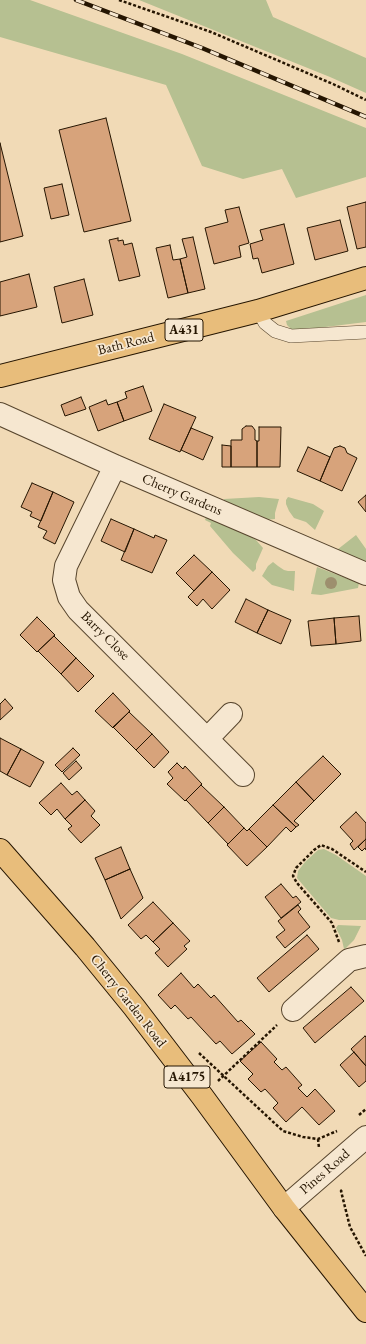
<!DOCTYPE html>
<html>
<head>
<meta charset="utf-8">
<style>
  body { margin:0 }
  canvas { display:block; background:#f1dab6 }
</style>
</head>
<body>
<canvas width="366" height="1344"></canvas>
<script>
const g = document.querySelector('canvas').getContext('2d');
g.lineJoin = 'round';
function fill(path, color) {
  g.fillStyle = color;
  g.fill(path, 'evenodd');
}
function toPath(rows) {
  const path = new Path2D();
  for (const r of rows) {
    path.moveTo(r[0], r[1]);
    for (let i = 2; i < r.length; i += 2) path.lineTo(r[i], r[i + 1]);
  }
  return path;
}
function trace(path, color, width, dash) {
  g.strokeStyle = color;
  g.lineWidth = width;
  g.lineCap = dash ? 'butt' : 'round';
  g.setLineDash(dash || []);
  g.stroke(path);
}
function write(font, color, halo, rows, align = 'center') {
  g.font = font + ' "EB Garamond",serif';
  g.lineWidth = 3.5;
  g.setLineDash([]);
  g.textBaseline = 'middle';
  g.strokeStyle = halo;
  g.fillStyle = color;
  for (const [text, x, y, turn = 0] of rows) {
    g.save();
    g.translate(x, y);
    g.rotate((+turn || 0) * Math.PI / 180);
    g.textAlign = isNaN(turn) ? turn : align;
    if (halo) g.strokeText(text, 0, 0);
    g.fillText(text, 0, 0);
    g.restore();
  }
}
const green = toPath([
  [0,0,30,0,182,54,366,128,366,177,296,198,282,169,243,179,202,166,166,85,0,37],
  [139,0,266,0,273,17,366,58,366,93,330,77],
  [366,295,366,322,293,331,287,325,286,321],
  [259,497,279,499,275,513,275,519,265,520,222,505,224,499],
  [288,497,313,504,324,511,315,530,306,522,294,518,289,511,286,504,286,500],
  [206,517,248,535,256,540,263,548,256,564,256,569,253,572,233,553,210,526,211,523,205,520],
  [356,535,366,549,366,561,361,565,333,553],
  [273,562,278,566,284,570,288,571,295,571,294,591,272,585,262,576,268,566],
  [317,567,359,583,358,588,321,595,311,594],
  [324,849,336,855,366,876,366,920,339,920,331,918,297,878,298,871,305,862,318,850],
  [338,925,361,926,354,940,346,948,344,949,342,940,336,928]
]);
const building = toPath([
  [106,118,131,221,84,232,59,130,106,118],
  [0,143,23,236,0,242,0,143],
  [62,184,69,215,51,219,44,188,62,184],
  [366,202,366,247,357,249,347,207,366,202],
  [239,207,249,243,239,246,241,257,214,264,205,228,228,222,225,210,239,207],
  [340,220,348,251,315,260,307,228,340,220],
  [284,224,294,264,262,273,258,258,253,259,250,244,263,240,260,230,284,224],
  [193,237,205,289,188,293,180,259,187,257,182,239,193,237],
  [118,238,118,241,123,240,124,245,132,243,140,276,119,281,109,240,118,238],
  [170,245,173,260,180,259,188,293,168,298,156,248,170,245],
  [29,274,37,307,0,316,0,282,29,274],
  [84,279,93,315,62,323,54,287,84,279],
  [143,386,152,411,124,421,117,402,127,398,125,392,143,386],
  [81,397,86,409,65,416,61,405,81,397],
  [106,400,108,405,117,402,124,421,98,431,89,407,106,400],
  [164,404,196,417,180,452,149,439,164,404],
  [246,426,252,426,255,430,255,440,257,441,257,467,231,467,231,440,242,440,242,429,246,426],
  [259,427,281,427,280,467,257,467,257,441,259,441,259,427],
  [191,428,213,437,203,460,181,450,191,428],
  [222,445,231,446,231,467,222,467,222,445],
  [340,446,345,448,347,453,357,458,342,491,320,481,334,448,340,446],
  [308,447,330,457,320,481,297,471,308,447],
  [32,483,53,492,41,521,30,516,32,512,21,507,32,483],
  [53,492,74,502,55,544,43,538,47,531,38,527,53,492],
  [366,495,366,512,358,502,366,495],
  [111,519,134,529,125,552,101,541,111,519],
  [134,529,154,538,155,535,167,540,152,573,121,560,134,529],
  [194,555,212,572,194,591,176,573,194,555],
  [212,572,230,590,212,609,203,599,197,606,188,597,212,572],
  [246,599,268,610,257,633,235,622,246,599],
  [268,610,291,620,281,644,257,633,268,610],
  [359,616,361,641,336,644,334,618,359,616],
  [37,617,55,635,37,652,20,635,37,617],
  [334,618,336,644,311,646,308,621,334,618],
  [54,636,76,658,61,674,38,651,54,636],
  [76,658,94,676,78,692,61,674,76,658],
  [113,693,130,711,113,728,95,711,113,693],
  [5,699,13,708,0,720,0,704,5,699],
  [129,712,152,734,136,750,113,727,129,712],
  [152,734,169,752,154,768,136,750,152,734],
  [0,738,21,749,7,775,0,771,0,738],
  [73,748,80,755,62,772,55,765,73,748],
  [21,749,44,762,30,787,7,775,21,749],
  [323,756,341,774,314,801,296,782,323,756],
  [76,761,82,768,69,780,63,773,76,761],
  [177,763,183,769,185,766,202,784,185,801,167,784,173,778,168,772,177,763],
  [296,782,314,801,294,821,299,825,296,827,273,805,296,782],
  [61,783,72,795,77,791,85,800,65,819,57,809,51,815,39,803,61,783],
  [201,785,224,807,208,823,186,800,201,785],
  [85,800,95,811,91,816,100,825,81,843,68,829,72,826,65,819,85,800],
  [273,805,296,827,291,832,286,827,267,847,249,829,273,805],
  [224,807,244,828,228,844,208,823,224,807],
  [356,812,366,823,366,839,354,850,350,844,353,841,340,827,356,812],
  [244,828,247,831,249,829,267,847,247,866,227,845,244,828],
  [366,839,366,850,365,848,362,851,358,847,366,839],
  [121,847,130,869,105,880,95,858,121,847],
  [130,869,143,898,121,919,105,880,130,869],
  [281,884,293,898,296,896,301,902,281,918,265,897,281,884],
  [153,902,173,923,153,942,146,935,141,939,128,925,153,902],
  [298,905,301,909,298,912,310,927,285,948,276,937,285,930,278,921,298,905],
  [173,923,190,941,184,946,187,949,168,967,155,953,160,949,153,942,173,923],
  [307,935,319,949,269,992,257,978,307,935],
  [181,973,194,988,198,984,211,998,214,995,238,1022,241,1020,255,1034,232,1054,220,1041,216,1044,191,1017,188,1019,175,1005,171,1009,158,995,181,973],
  [351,987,364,1001,315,1043,303,1028,351,987],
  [365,1036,366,1037,366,1066,351,1049,365,1036],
  [261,1042,277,1059,274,1062,282,1070,286,1067,302,1085,298,1088,307,1097,315,1089,335,1111,319,1125,302,1107,286,1122,273,1108,278,1103,265,1089,261,1092,248,1079,253,1074,240,1061,261,1042],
  [354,1052,366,1066,366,1081,359,1087,340,1065,354,1052]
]);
const path = toPath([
  [119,0,211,32,333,84,366,100],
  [339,942,332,923,297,883,293,876,296,868,314,850,321,845,332,849,366,872],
  [199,1053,283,1131,303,1137,318,1139,337,1131],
  [218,1081,277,1025],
  [359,1115,366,1109],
  [318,1139,319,1148],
  [342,1190,341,1191,350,1227,366,1256]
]);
const service = toPath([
  [258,311,265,323,275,331,291,336,366,332]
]);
const minor = toPath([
  [0,414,115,466,366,574],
  [115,466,66,566,64,580,69,597,78,610,243,775],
  [207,739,231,714],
  [293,1010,349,960,366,956],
  [284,1208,366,1137]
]);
const primary = toPath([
  [0,376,258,311,366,278],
  [0,850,85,947,134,1007,202,1096,284,1208,366,1311]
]);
const rail = toPath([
  [76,0,202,48,366,117]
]);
const trees = [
  [331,583]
];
const shields = [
  [184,330,38],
  [187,1077,46]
];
const shieldNames = [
  ["A431",184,330],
  ["A4175",187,1077]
];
const streetNames = [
  ["Bath Road",126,344,-14],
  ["Cherry Gardens",182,495,23],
  ["Barry Close",105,636,45],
  ["Cherry Garden Road",128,1001,52],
  ["Pines Road",325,1172,-41]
];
fill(green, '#b6c091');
fill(building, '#d7a37b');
trace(building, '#251501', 1);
trace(service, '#58462e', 14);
trace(minor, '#58462e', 24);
trace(primary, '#251501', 24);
trace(path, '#251501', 2.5, [3, 2]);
trace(service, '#f6e7d0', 13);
trace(minor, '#f6e7d0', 22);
trace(primary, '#e8bd7b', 22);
trace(rail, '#251501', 4.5);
trace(rail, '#f6e7d0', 3, [9]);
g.fillStyle = '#9d8f6e';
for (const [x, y] of trees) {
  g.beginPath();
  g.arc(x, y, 6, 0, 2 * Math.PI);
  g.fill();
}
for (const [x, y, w] of shields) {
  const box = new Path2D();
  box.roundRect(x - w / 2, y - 11, w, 22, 3);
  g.fillStyle = '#f6e7d0';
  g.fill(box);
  trace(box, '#251501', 1);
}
write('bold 13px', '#251501', null, shieldNames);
write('14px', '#251501', '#f6e7d0', streetNames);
</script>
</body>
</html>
